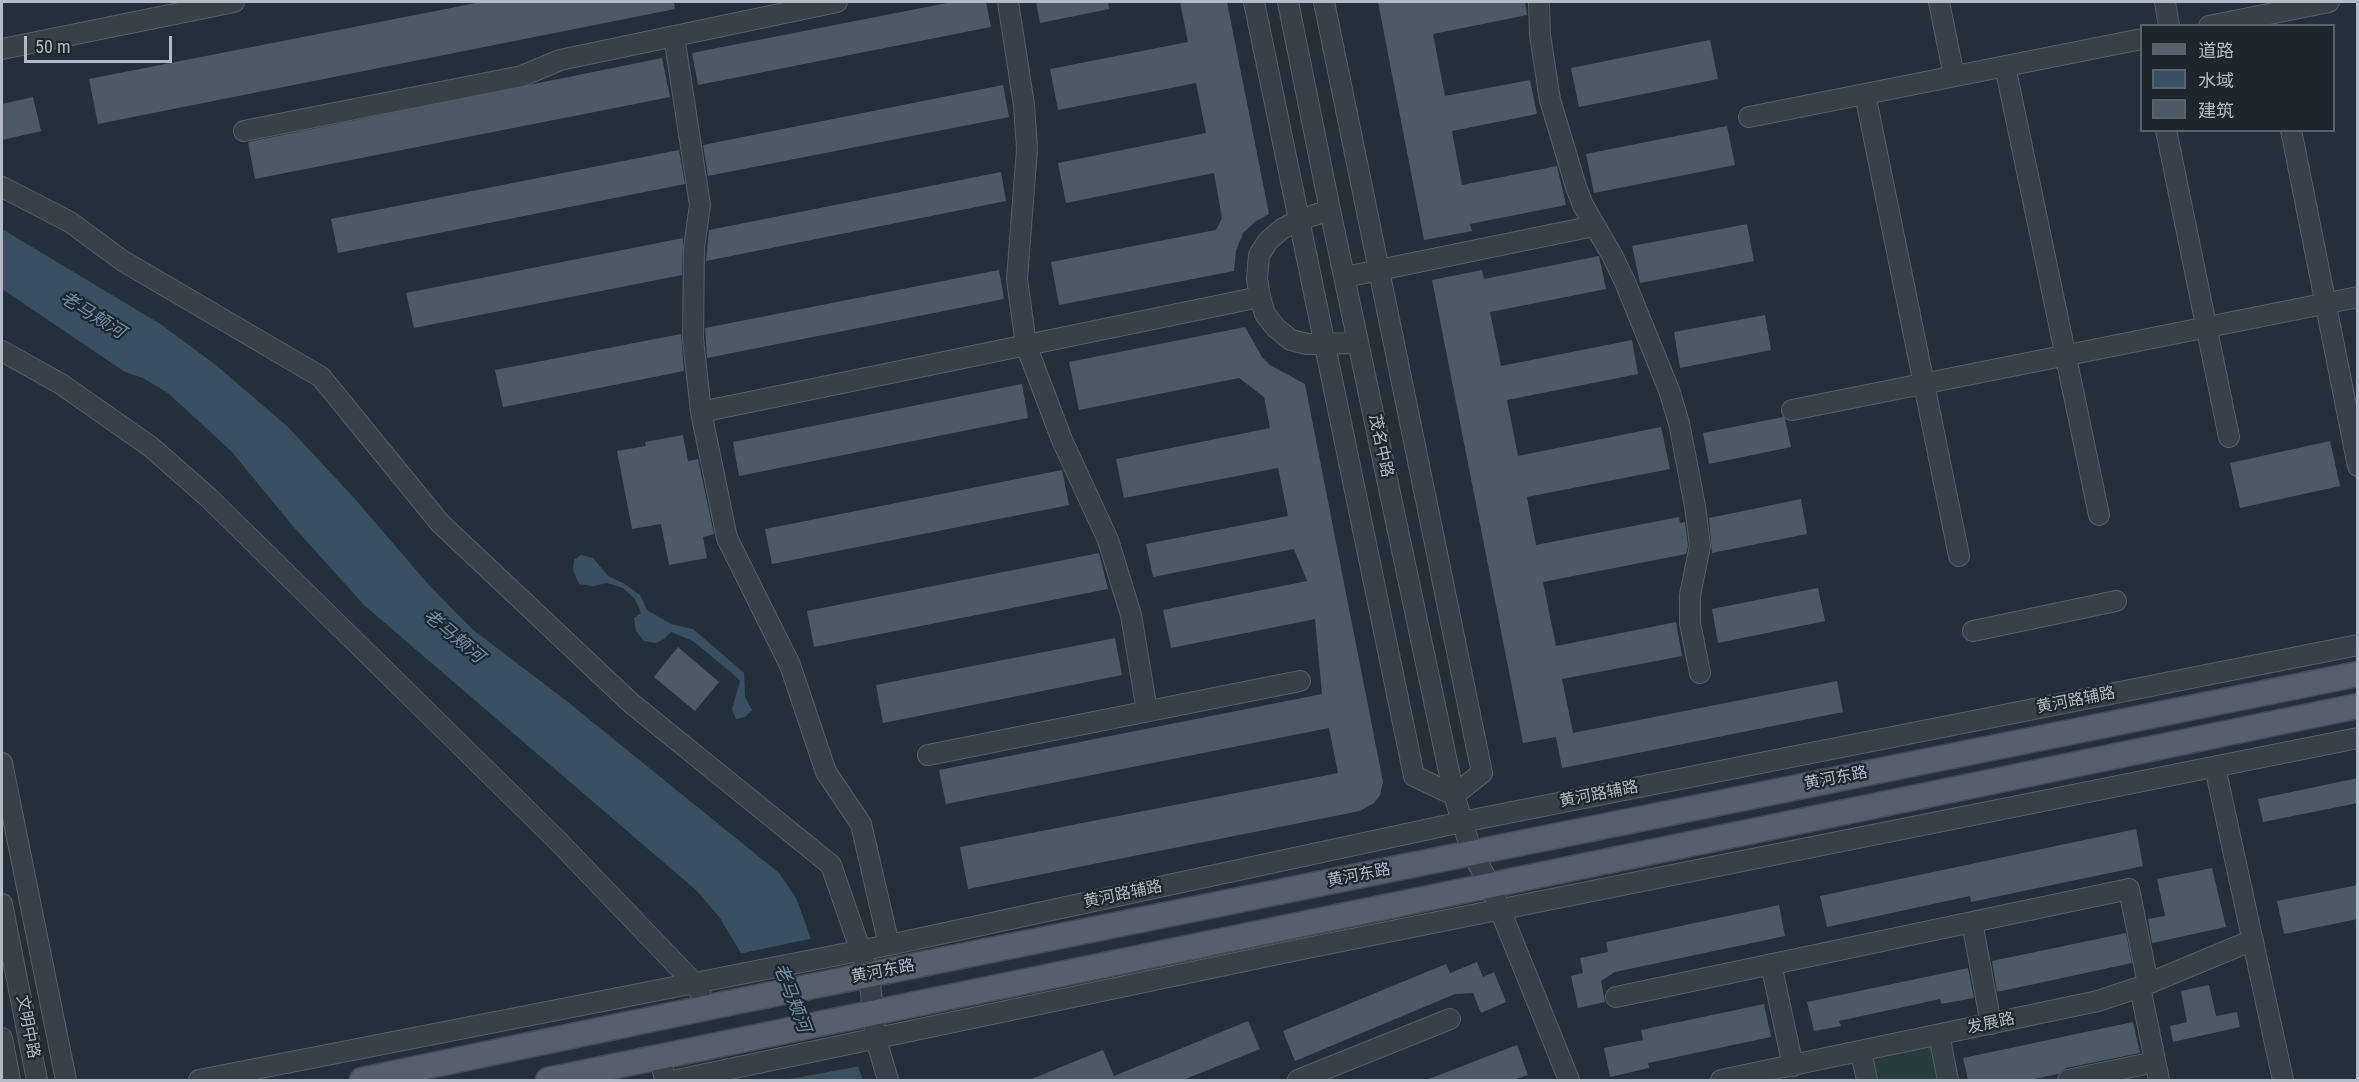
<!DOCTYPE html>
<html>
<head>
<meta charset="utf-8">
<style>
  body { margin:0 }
  #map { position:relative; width:2359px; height:1082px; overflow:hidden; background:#23303a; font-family:"Roboto Condensed","Noto Sans SC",sans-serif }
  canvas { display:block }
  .frame { position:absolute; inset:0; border:3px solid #b2bcc6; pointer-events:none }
  .legend { position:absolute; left:2140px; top:24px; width:195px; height:108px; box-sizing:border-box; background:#1c262f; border:2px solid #58626b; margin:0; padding:8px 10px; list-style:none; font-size:18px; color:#b2bcc6 }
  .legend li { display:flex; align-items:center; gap:12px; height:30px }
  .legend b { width:30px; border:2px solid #58626b }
  .scale { position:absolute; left:24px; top:36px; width:148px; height:27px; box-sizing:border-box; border:3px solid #b2bcc6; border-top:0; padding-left:8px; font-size:18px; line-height:21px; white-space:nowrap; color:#b2bcc6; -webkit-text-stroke:4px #1c262f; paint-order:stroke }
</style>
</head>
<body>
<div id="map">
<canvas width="2359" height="1082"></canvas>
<div class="frame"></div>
<ul class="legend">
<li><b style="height:8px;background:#55606a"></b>道路</li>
<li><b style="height:16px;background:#395063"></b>水域</li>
<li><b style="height:16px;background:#4c5a65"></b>建筑</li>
</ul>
<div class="scale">50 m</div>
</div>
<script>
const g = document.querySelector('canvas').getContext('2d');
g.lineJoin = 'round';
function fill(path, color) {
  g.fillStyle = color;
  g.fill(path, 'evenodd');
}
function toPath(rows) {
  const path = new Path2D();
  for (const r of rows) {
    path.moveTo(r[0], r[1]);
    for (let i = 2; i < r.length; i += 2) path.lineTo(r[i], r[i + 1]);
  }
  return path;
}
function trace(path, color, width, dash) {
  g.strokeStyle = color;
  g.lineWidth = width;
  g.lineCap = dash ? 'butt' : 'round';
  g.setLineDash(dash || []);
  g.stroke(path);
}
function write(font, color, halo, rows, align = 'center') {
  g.font = font + ' "Roboto Condensed","Noto Sans SC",sans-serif';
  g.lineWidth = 4.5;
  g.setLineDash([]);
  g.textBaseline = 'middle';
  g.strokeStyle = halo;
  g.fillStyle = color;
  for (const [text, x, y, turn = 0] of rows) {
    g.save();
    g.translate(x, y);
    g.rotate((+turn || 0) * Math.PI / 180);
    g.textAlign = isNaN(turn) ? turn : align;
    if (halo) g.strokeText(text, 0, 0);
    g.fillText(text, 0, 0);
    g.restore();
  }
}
const green = toPath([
  [1927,1044,1938,1055,1944,1080,1871,1080,1868,1065,1873,1054]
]);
const water = toPath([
  [2,229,162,325,217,366,288,427,355,499,428,584,472,629,564,699,779,873,796,898,863,1080,787,1080,741,953,720,918,697,891,364,605,292,525,232,452,168,393,143,378,125,372,2,289],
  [581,555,593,558,608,576,623,583,640,595,647,610,671,624,693,629,744,673,745,697,752,710,745,717,736,719,732,709,740,681,733,674,693,641,671,632,664,639,656,643,644,641,636,631,634,618,641,613,635,599,623,588,607,583,593,586,579,584,573,570,574,560]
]);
const pier = toPath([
  [814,938,861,1066,784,1080,738,954]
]);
const building = toPath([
  [481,2,674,2,675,9,98,124,89,79],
  [952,2,986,2,991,27,698,85,692,53],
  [1036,2,1108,2,1109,9,1040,23],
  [1180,2,1227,2,1269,214,1256,221,1243,233,1236,251,1234,271,1059,305,1051,262,1216,230,1222,218,1214,173,1066,203,1058,163,1206,133,1196,83,1058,110,1050,69,1188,42],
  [1378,2,1525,2,1527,15,1433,34,1445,96,1530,80,1537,114,1452,131,1462,185,1557,166,1566,205,1470,224,1472,231,1424,240],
  [1710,40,1718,79,1579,107,1571,68],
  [662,58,670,97,255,179,248,142],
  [1003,85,1009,117,708,176,703,145],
  [33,97,41,131,2,140,2,104],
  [1727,126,1735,165,1594,193,1586,154],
  [679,150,685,184,338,253,331,219],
  [1001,172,1006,201,706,261,709,230],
  [1747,224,1754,261,1640,283,1632,246],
  [683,238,682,275,414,328,406,293],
  [1599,256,1606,289,1490,312,1501,366,1632,340,1638,374,1507,400,1518,456,1661,427,1670,469,1527,497,1536,545,1679,517,1680,523,1685,522,1688,546,1686,554,1543,582,1556,646,1676,622,1682,656,1562,679,1573,733,1837,681,1843,712,1562,768,1556,737,1523,743,1432,280,1482,270,1484,279],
  [999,270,1004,299,707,358,705,328],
  [1765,315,1771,350,1680,368,1674,332],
  [1245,327,1262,357,1270,365,1305,384,1383,782,1380,795,1374,803,1360,811,968,889,960,847,1338,773,1329,728,946,804,939,770,1322,694,1315,619,1171,648,1163,610,1307,581,1294,549,1153,577,1146,544,1288,516,1278,468,1124,498,1116,459,1270,428,1264,397,1239,378,1079,410,1069,362],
  [681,334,684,371,503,407,495,370],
  [1022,384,1028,418,739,476,733,442],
  [1783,417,1785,419,1791,447,1709,464,1703,433],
  [683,435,688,461,698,459,714,534,703,537,707,558,669,565,661,524,632,529,617,451,646,446,645,442],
  [2330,441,2340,486,2240,508,2230,463],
  [1062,470,1069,505,772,564,765,529],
  [1801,499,1807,534,1712,553,1709,518],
  [1099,553,1108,589,814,647,807,611],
  [1818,588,1825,621,1718,643,1712,609],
  [1115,638,1122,675,883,723,876,685],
  [678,647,719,682,695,711,654,677],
  [2358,778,2358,803,2263,822,2258,799],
  [2136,829,2143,866,1971,902,1970,896,1827,927,1820,896],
  [2212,868,2226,927,2152,943,2148,919,2165,916,2157,879],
  [2358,885,2358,919,2284,934,2277,901],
  [1779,905,1785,936,1615,972,1601,981,1605,1002,1578,1008,1571,976,1583,973,1580,958,1608,952,1606,942],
  [2126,933,2132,963,1997,992,1992,961],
  [1477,962,1483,977,1494,972,1506,1002,1481,1013,1473,993,1455,994,1295,1061,1283,1031,1446,964,1450,973],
  [1968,968,1974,998,1941,1004,1940,999,1839,1021,1841,1026,1814,1031,1807,1002],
  [2209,985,2216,1016,2237,1012,2240,1027,2173,1042,2170,1026,2187,1022,2181,991],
  [1764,1004,1771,1037,1648,1063,1649,1068,1610,1077,1604,1048,1643,1040,1641,1030],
  [1248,1021,1260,1049,1183,1080,1029,1080,1103,1050,1114,1076],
  [2133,1022,2140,1053,2066,1068,2058,1074,2029,1080,1968,1080,1963,1058],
  [1517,1045,1528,1075,1513,1080,1426,1080]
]);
const minor = toPath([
  [1008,2,1024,105,1027,149,1017,279,1026,345,1062,440,1108,540,1131,615,1147,711],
  [1254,2,1414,776,1454,795,1482,773,1324,2],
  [1288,2,1330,210,1454,795,1472,853,1490,885,1569,1080],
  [1539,2,1540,35,1550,100,1576,187,1583,205,1612,255,1625,282,1669,390,1679,423,1695,506,1700,546,1690,595,1690,623,1700,673],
  [1939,2,1954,76],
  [2165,2,2169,26],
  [2209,26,2329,2],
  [674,36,700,205,694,248,693,339,701,412,727,538,790,665,826,772,861,824,889,945],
  [2,49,234,2],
  [2005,66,2099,515],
  [1865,94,1959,556],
  [1749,117,2142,39],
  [2166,130,2229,437],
  [2291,130,2358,466],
  [244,131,522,76,560,60,837,2],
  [2,187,70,222,123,261,321,377,440,523,631,703,831,865,869,975,876,1039,888,1080],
  [1330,210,1299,220,1282,229,1268,241,1259,255,1257,279,1260,297,1265,314,1276,328,1291,340,1307,344,1358,343],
  [1345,277,1594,226],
  [2,351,61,384,151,447,209,498,557,840,695,984,700,992],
  [1792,410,2358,297],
  [701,412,1260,297],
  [1973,631,2116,601],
  [928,755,1300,681],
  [2,763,66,1080],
  [2215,767,2283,1080],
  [2,904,37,1080],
  [1972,922,1991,1024],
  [1771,964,1793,1066],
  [2140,987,2159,1080],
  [1616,997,2129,889,2148,984],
  [1939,1035,1948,1080],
  [2,1038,10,1080],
  [1861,1052,1867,1080],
  [660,1057,665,1080],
  [199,1080,889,945,1462,822,2358,645],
  [677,1080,1302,949,2358,738],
  [1298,1080,1450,1019],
  [1721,1080,2098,1001,2140,987,2253,940],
  [2068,1080,2155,1062]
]);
const major = toPath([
  [362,1080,729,1003,2358,674],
  [548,1080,2358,706]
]);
const streetNames = [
  ["茂名中路",1380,446,78],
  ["黄河路辅路",2076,701,-11],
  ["黄河东路",1836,779,-11],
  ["黄河路辅路",1599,795,-11],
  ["黄河东路",1359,876,-11],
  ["黄河路辅路",1123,895,-12],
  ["黄河东路",883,972,-11],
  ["发展路",1991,1024,-12],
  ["文明中路",27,1027,79]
];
const waterNames = [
  ["老马颊河",92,316,32],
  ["老马颊河",453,637,40],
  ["老马颊河",791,998,69]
];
fill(green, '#263d3c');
fill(water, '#395063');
fill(pier, '#23303a');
fill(building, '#4c5a65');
trace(minor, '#555f68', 22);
trace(major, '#434d56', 27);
trace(minor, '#37414a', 20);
trace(major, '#55606a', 24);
write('16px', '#b2bcc6', '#1c262f', streetNames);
write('italic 18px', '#7491a9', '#1c262f', waterNames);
</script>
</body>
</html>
